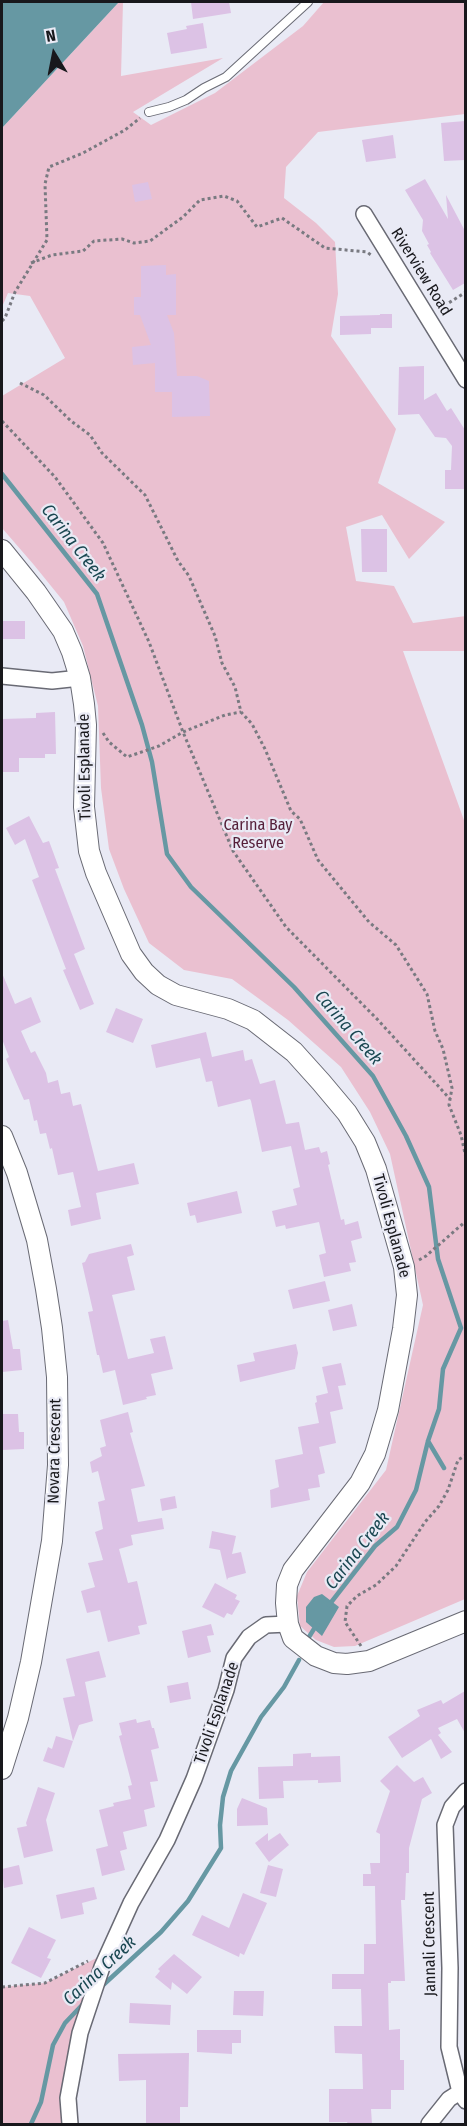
<!DOCTYPE html>
<html>
<head>
<meta charset="utf-8">
<style>
  body { margin:0 }
  #map { position:relative; width:467px; height:2126px; overflow:hidden; background:#e9eaf5; font-family:"Fira Sans Condensed",sans-serif }
  canvas { display:block }
  .frame { position:absolute; inset:0; border:3px solid #18181c; pointer-events:none }
  .north { position:absolute; left:24px; top:24px; width:60px; height:60px; -webkit-text-stroke:4px #e9eaf5; paint-order:stroke; rotate:350deg; font-size:16px; font-weight:700; line-height:24px; text-align:center; color:#18181c }
  .north::after { content:''; display:block; margin:auto; width:21px; height:27px; background:#18181c; clip-path:polygon(50% 0,100% 100%,50% 72%,0 100%) }
</style>
</head>
<body>
<div id="map">
<canvas width="467" height="2126"></canvas>
<div class="frame"></div>
<div class="north">N</div>
</div>
<script>
const g = document.querySelector('canvas').getContext('2d');
g.lineJoin = 'round';
function fill(path, color) {
  g.fillStyle = color;
  g.fill(path, 'evenodd');
}
function toPath(rows) {
  const path = new Path2D();
  for (const r of rows) {
    path.moveTo(r[0], r[1]);
    for (let i = 2; i < r.length; i += 2) path.lineTo(r[i], r[i + 1]);
  }
  return path;
}
function trace(path, color, width, dash) {
  g.strokeStyle = color;
  g.lineWidth = width;
  g.lineCap = dash ? 'butt' : 'round';
  g.setLineDash(dash || []);
  g.stroke(path);
}
function write(font, color, halo, rows, align = 'center') {
  g.font = font + ' "Fira Sans Condensed",sans-serif';
  g.lineWidth = 4.5;
  g.setLineDash([]);
  g.textBaseline = 'middle';
  g.strokeStyle = halo;
  g.fillStyle = color;
  for (const [text, x, y, turn = 0] of rows) {
    g.save();
    g.translate(x, y);
    g.rotate((+turn || 0) * Math.PI / 180);
    g.textAlign = isNaN(turn) ? turn : align;
    if (halo) g.strokeText(text, 0, 0);
    g.fillText(text, 0, 0);
    g.restore();
  }
}
const green = toPath([
  [119,2,123,2,121,76,223,58,133,112,151,125,215,93,303,26,324,2,465,2,465,114,318,132,286,167,284,198,316,223,335,242,338,294,331,336,396,429,378,483,445,522,409,559,382,515,346,527,356,581,394,586,413,623,466,616,465,651,403,651,465,823,465,1599,355,1646,334,1647,316,1640,300,1626,297,1596,307,1572,386,1470,423,1305,390,1154,370,1112,341,1067,288,1020,232,979,184,970,149,943,124,889,109,849,101,788,98,706,83,646,64,602,34,565,2,528,2,396,65,358,30,296,8,293,2,307,2,128],
  [109,1952,80,2033,70,2124,2,2124,2,1987,45,1983]
]);
const water = toPath([
  [2,2,119,2,2,128],
  [322,1594,339,1607,322,1636,306,1622,306,1607,314,1597]
]);
const stream = toPath([
  [2,474,97,594,142,725,152,762,167,854,191,887,294,987,373,1076,406,1136,429,1187,438,1259,461,1328,443,1369,439,1409,428,1441,416,1490,397,1527,375,1546,329,1605],
  [428,1441,444,1468],
  [309,1637,317,1624],
  [101,1987,161,1932,188,1901,221,1848,220,1825,223,1797,231,1771,261,1717,284,1687,299,1660],
  [31,2124,41,2102,53,2045,65,2023,84,2003]
]);
const building = toPath([
  [191,2,229,2,231,13,193,19],
  [203,23,207,48,171,54,167,33,187,29,186,26],
  [465,121,465,160,444,161,441,123],
  [393,135,396,158,366,162,362,140],
  [425,179,448,219,446,195,465,231,465,283,453,290,430,253,431,252,427,245,429,244,422,231,423,220,405,190],
  [148,182,152,199,135,202,132,185],
  [166,265,166,275,176,274,176,315,167,315,174,333,177,376,197,376,209,381,210,416,172,417,172,392,155,392,155,363,133,365,132,347,151,345,140,315,134,315,134,297,141,297,141,266],
  [380,314,392,314,392,328,371,328,371,334,340,335,340,316,380,315],
  [424,366,424,400,436,393,447,411,451,408,465,430,465,489,445,489,445,470,451,470,452,446,446,438,435,437,419,414,398,415,399,367],
  [361,529,387,529,387,572,362,572],
  [2,621,25,621,25,639,2,639],
  [55,712,56,754,45,754,45,758,19,758,19,772,2,772,2,719,36,718,36,713],
  [29,816,43,843,49,841,59,868,55,869,85,949,74,954,94,1004,80,1010,63,970,66,969,32,880,39,877,25,839,15,845,6,828],
  [2,973,15,1004,31,997,41,1022,21,1031,31,1053,35,1051,46,1073,48,1083,58,1080,61,1094,70,1092,73,1106,81,1104,98,1171,134,1163,139,1184,96,1193,101,1219,71,1226,68,1210,81,1207,73,1172,58,1175,52,1148,50,1149,46,1133,40,1134,37,1120,34,1121,29,1099,24,1100,6,1059,9,1057,2,1039],
  [116,1008,143,1019,133,1043,106,1032],
  [206,1032,212,1057,243,1050,245,1061,252,1059,260,1084,275,1080,286,1124,299,1122,305,1150,319,1147,321,1153,327,1151,330,1164,328,1165,341,1220,344,1219,345,1225,358,1221,362,1238,351,1241,356,1262,349,1263,351,1271,324,1277,319,1255,326,1253,319,1222,286,1229,285,1225,276,1227,272,1211,297,1205,293,1189,300,1187,291,1146,262,1152,251,1101,250,1099,218,1107,212,1081,206,1082,200,1058,156,1068,151,1045],
  [237,1191,242,1213,197,1223,195,1215,190,1216,187,1203],
  [131,1244,134,1255,127,1257,135,1290,112,1295,128,1359,154,1353,150,1339,165,1336,173,1369,151,1374,156,1395,146,1397,147,1399,123,1405,115,1370,103,1373,99,1355,97,1355,88,1312,93,1311,82,1263,85,1262,89,1254],
  [325,1281,330,1301,293,1309,288,1290],
  [352,1304,357,1326,333,1331,328,1310],
  [8,1320,13,1349,20,1349,22,1370,2,1372,2,1321],
  [296,1344,298,1353,295,1369,240,1382,237,1365,255,1361,253,1353],
  [341,1363,346,1385,338,1386,343,1409,330,1412,336,1443,319,1447,325,1473,318,1475,320,1487,308,1489,310,1500,271,1508,270,1490,279,1487,275,1460,303,1454,298,1427,319,1423,315,1403,317,1402,316,1396,328,1393,322,1367],
  [128,1412,133,1432,130,1433,145,1486,131,1489,138,1522,162,1518,164,1529,131,1535,133,1545,119,1549,128,1583,137,1581,147,1624,138,1626,140,1634,108,1642,100,1610,87,1613,81,1591,95,1587,88,1563,103,1560,95,1532,103,1529,98,1502,105,1500,98,1471,92,1473,90,1462,102,1456,100,1448,106,1446,100,1420],
  [2,1414,18,1414,19,1432,24,1432,24,1449,2,1450],
  [175,1496,177,1508,162,1511,160,1499],
  [212,1531,236,1536,232,1554,241,1552,246,1573,228,1578,227,1580,220,1550,209,1548],
  [215,1583,237,1595,235,1599,240,1601,232,1615,227,1613,224,1618,202,1607],
  [211,1624,214,1635,207,1636,211,1652,188,1658,182,1631],
  [99,1651,106,1677,85,1682,93,1721,79,1725,73,1741,63,1698,75,1696,66,1659],
  [188,1682,191,1699,170,1703,167,1686],
  [465,1691,465,1733,457,1719,438,1728,441,1733,438,1735,452,1752,441,1759,431,1739,402,1758,388,1737,420,1716,417,1710,441,1700,443,1704],
  [136,1719,137,1723,150,1720,152,1728,154,1728,159,1748,151,1750,158,1781,150,1782,155,1807,144,1810,147,1826,123,1832,127,1849,120,1851,125,1870,102,1876,96,1849,108,1846,99,1810,114,1806,113,1803,131,1799,128,1786,132,1785,119,1736,122,1735,119,1723],
  [56,1736,73,1741,64,1768,43,1761,48,1747,52,1749],
  [311,1753,311,1757,340,1756,341,1782,318,1783,318,1780,283,1781,284,1798,259,1799,258,1767,293,1766,293,1754],
  [397,1765,414,1782,423,1777,432,1793,422,1799,409,1848,409,1873,406,1873,405,1900,401,1900,405,1981,391,1981,391,1983,388,1983,389,2030,400,2029,400,2060,404,2060,404,2090,391,2090,391,2109,371,2109,372,2124,348,2124,347,2122,329,2122,329,2089,363,2089,362,2054,335,2053,334,2026,362,2026,361,1989,332,1989,332,1974,364,1974,364,1944,376,1944,375,1886,363,1886,363,1874,371,1874,370,1863,380,1863,380,1834,376,1832,390,1791,380,1781],
  [38,1787,55,1793,46,1820,53,1851,24,1858,17,1828,27,1826,26,1823],
  [242,1798,267,1808,268,1825,237,1826,237,1809],
  [268,1833,268,1841,280,1833,289,1845,269,1862,255,1843],
  [19,1865,23,1884,4,1888,2,1869],
  [268,1865,283,1869,276,1897,260,1893],
  [94,1887,97,1899,82,1903,84,1914,61,1919,56,1895],
  [243,1893,267,1903,244,1955,240,1953,239,1957,192,1935,202,1915,229,1928],
  [29,1927,56,1940,47,1958,51,1959,41,1978,11,1963],
  [174,1954,202,1977,187,1994,172,1982,171,1990,155,1977,160,1971,158,1969],
  [234,1991,264,1991,263,2016,233,2015],
  [130,2003,171,2005,170,2025,129,2023],
  [197,2030,241,2030,241,2043,232,2043,232,2054,197,2052],
  [189,2053,188,2107,180,2107,180,2124,146,2124,146,2080,119,2081,118,2054]
]);
const path = toPath([
  [31,263,52,255,83,251,94,241,122,239,134,243,150,241,183,217,200,200,224,196,237,201,257,227,282,218,325,248,367,252,371,255],
  [439,309,466,292],
  [2,321,5,318,15,292,47,240,45,184,49,167,83,153,125,130,140,118],
  [20,383,44,395,71,421,90,435,102,453,145,495,178,561,189,576,215,636,222,663,235,687,241,712,252,724,265,749,291,811,300,819,318,860,369,922,396,945,427,994,435,1031,443,1049,452,1088,449,1105,461,1135,466,1158],
  [2,421,55,477,103,543,149,642,183,732,233,851,286,927,378,1020,450,1099],
  [103,733,109,742,127,757,159,746,183,732,225,715,241,712],
  [419,1260,426,1256,466,1221],
  [361,1646,345,1622,347,1606,357,1596,376,1585,396,1566,425,1522,439,1506,448,1490,458,1460,466,1455],
  [2,1987,45,1983,88,1961]
]);
const service = toPath([
  [149,112,169,107,186,100,204,88,226,77,308,2]
]);
const minor = toPath([
  [364,214,466,380],
  [2,676,52,681,80,678],
  [466,1791,452,1807,445,1825,450,1968,449,2047,460,2092,466,2101],
  [70,2124,68,2098,80,2033,102,1967,131,1903,167,1840,194,1779,226,1690,234,1658,249,1637,266,1625,288,1624],
  [429,2124,449,2099,460,2092]
]);
const tertiary = toPath([
  [2,550,36,592,63,631,72,652,80,678,84,704,86,725,84,807,89,851,96,873,131,954,144,972,158,985,176,995,228,1009,253,1020,294,1052,321,1082,347,1113,365,1142,376,1169,404,1267,407,1295,403,1329,388,1410,375,1454,360,1483,293,1570,287,1585,286,1603,288,1624,293,1638,316,1656,334,1663,347,1664,369,1661,466,1621],
  [2,1136,17,1173,37,1240,46,1289,52,1328,57,1377,58,1465,52,1541,31,1662,18,1718,2,1769]
]);
const streetNames = [
  ["Riverview Road",421,272,58],
  ["Tivoli Esplanade",85,767,-91],
  ["Tivoli Esplanade",391,1226,75],
  ["Novara Crescent",55,1451,-89],
  ["Tivoli Esplanade",217,1713,-71],
  ["Jannali Crescent",430,1944,-91]
];
const parkNames = [
  ["Carina Bay",258,826],
  ["Reserve",258,844]
];
const waterNames = [
  ["Carina Creek",73,543,52],
  ["Carina Creek",348,1028,49],
  ["Carina Creek",358,1551,-52],
  ["Carina Creek",100,1971,-43]
];
fill(green, '#eac0d0');
fill(water, '#6698a3');
trace(stream, '#6698a3', 4.5);
fill(building, '#dcc2e5');
trace(service, '#696a74', 10);
trace(minor, '#696a74', 18);
trace(tertiary, '#696a74', 22);
trace(path, '#797a81', 3, [3, 3]);
trace(service, '#fff', 8);
trace(minor, '#fff', 15);
trace(tertiary, '#fff', 20);
write('16px', '#18181c', '#e9eaf5', streetNames);
write('16px', '#551f39', '#e9eaf5', parkNames);
write('italic 18px', '#1a4751', '#e9eaf5', waterNames);
</script>
</body>
</html>
